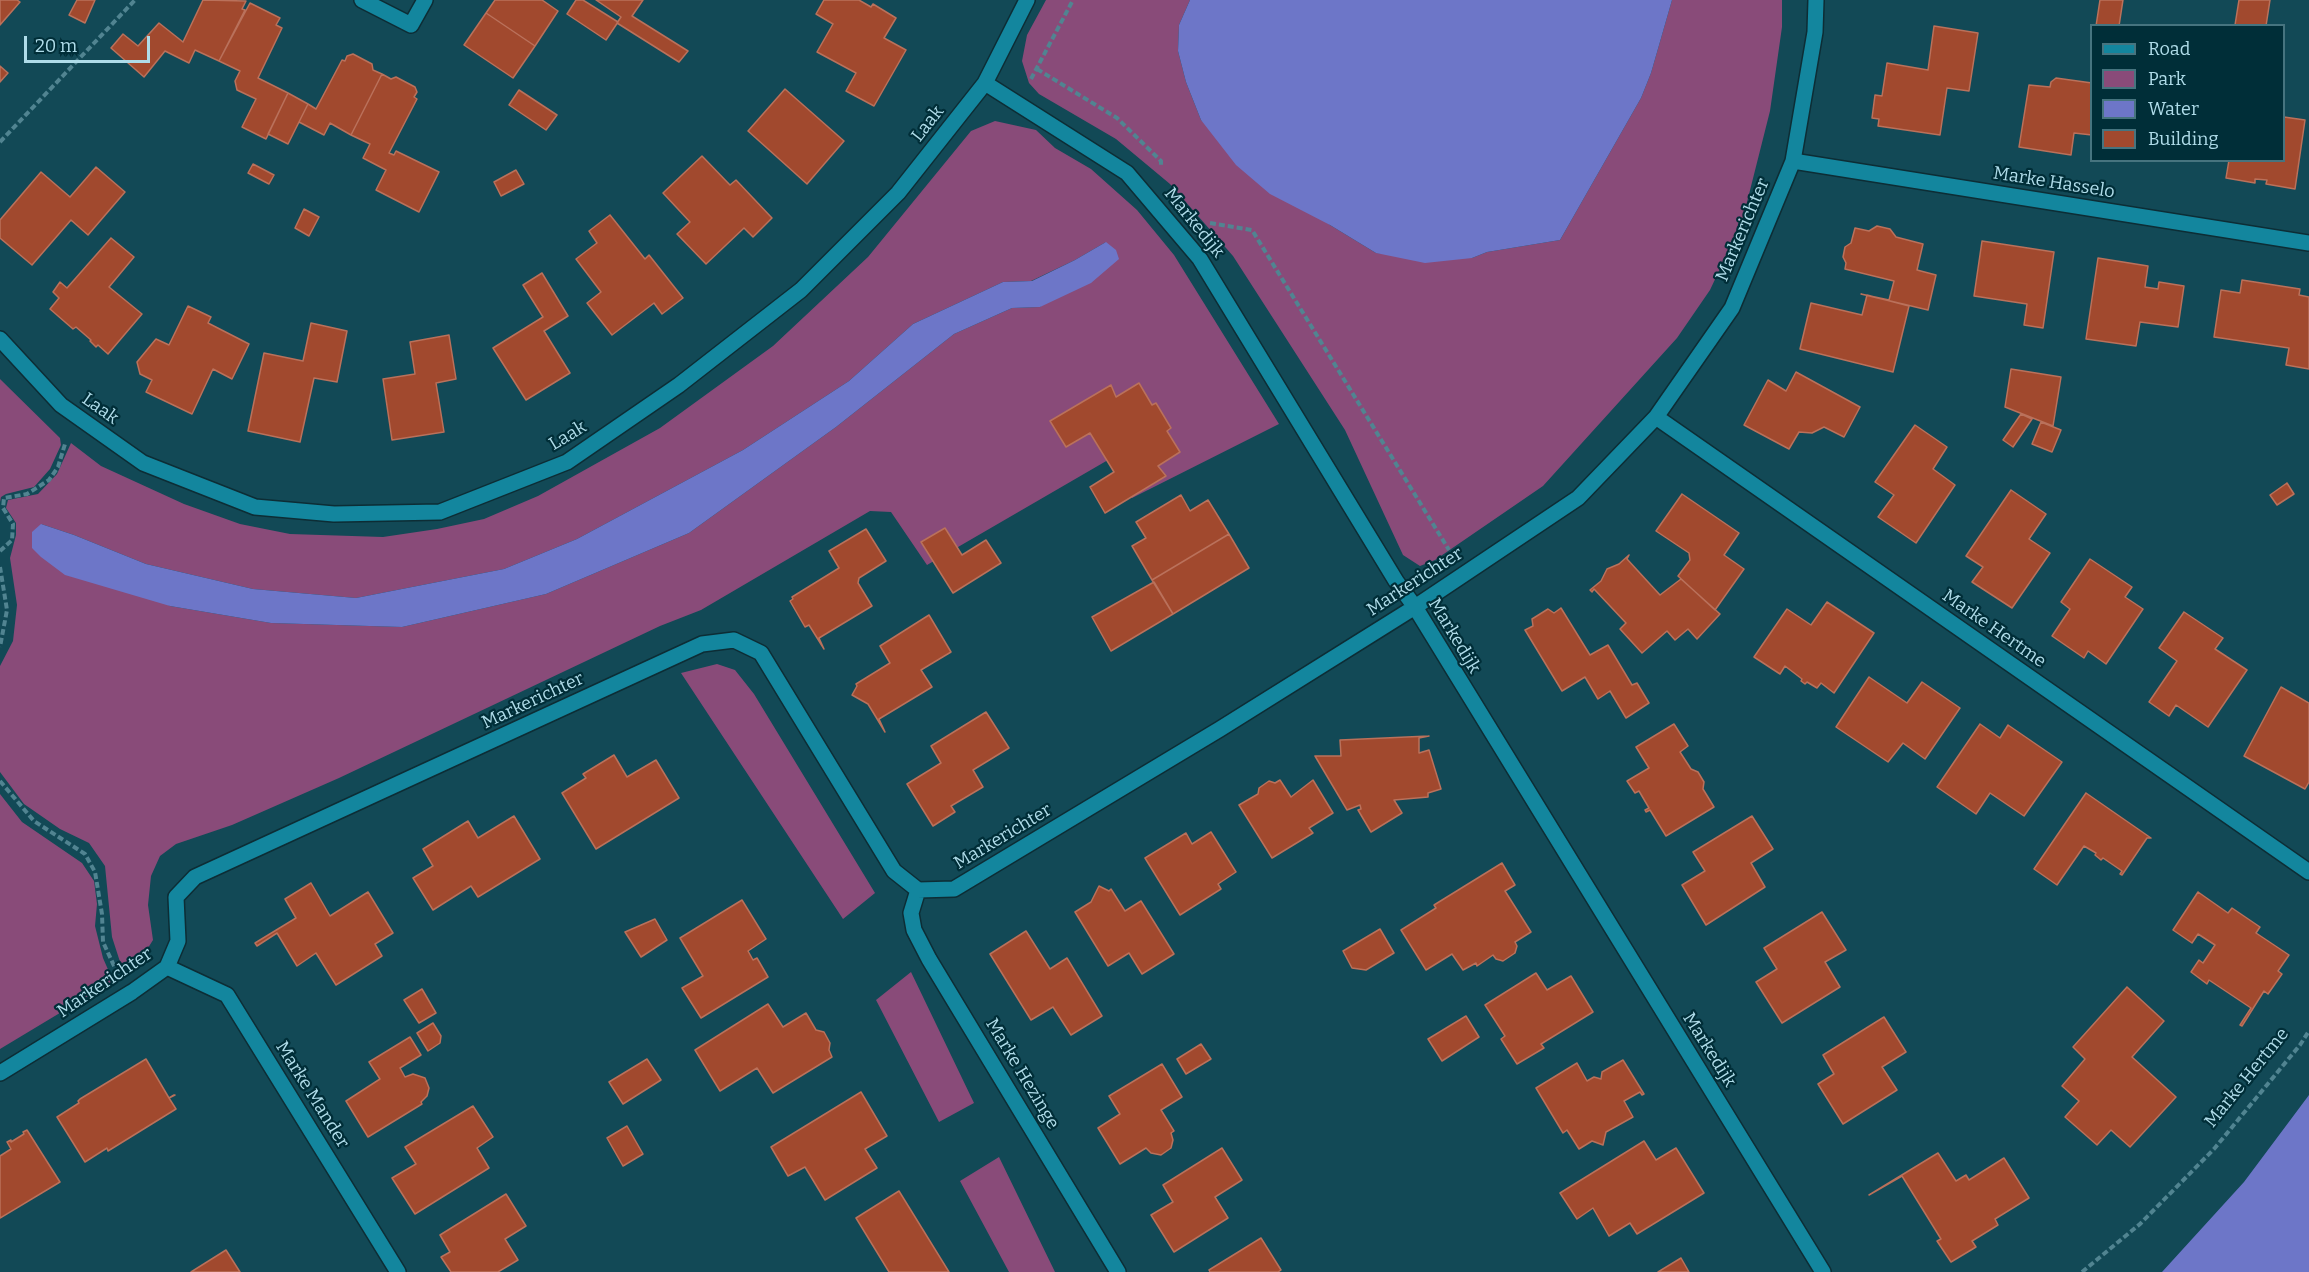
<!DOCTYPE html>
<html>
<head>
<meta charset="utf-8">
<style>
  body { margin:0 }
  #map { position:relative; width:2309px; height:1272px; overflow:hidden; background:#124956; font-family:Bitter,serif }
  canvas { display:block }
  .legend { position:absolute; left:2090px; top:24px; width:195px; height:138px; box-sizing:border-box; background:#002e38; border:2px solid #46747f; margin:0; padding:8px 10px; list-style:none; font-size:18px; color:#afdce9 }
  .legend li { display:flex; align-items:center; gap:12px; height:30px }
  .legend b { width:30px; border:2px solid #46747f }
  .scale { position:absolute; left:24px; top:36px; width:126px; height:27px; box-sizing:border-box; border:3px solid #afdce9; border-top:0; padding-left:8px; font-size:18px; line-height:21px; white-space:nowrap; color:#afdce9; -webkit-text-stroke:4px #002e38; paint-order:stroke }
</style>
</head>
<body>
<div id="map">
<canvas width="2309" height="1272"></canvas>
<ul class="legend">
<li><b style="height:8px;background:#13869e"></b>Road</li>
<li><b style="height:16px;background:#894b79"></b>Park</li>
<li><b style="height:16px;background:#6d76c8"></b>Water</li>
<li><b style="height:16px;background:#a1492e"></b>Building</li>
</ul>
<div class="scale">20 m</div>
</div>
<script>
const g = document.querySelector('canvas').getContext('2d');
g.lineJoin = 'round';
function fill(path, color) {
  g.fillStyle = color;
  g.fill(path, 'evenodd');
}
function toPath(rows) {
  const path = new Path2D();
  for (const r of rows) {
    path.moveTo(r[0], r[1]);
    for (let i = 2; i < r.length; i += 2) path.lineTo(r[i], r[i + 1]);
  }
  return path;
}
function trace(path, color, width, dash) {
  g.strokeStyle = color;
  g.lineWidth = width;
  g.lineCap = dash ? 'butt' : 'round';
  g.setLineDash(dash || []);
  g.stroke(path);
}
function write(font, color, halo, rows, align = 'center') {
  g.font = font + ' Bitter,serif';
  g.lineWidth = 4.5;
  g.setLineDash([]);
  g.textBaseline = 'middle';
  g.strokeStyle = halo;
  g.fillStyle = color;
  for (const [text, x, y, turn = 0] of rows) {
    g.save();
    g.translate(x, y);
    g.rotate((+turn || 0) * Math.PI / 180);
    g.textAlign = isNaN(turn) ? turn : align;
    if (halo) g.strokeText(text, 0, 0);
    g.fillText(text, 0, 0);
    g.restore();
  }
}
const green = toPath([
  [1046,0,1190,0,1179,25,1178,51,1186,82,1201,120,1330,225,1376,253,1472,258,1487,252,1560,240,1641,98,1651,73,1672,0,1782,0,1782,27,1770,111,1742,222,1710,290,1677,338,1543,486,1435,560,1420,566,1403,555,1345,430,1233,256,1170,184,1116,139,1039,94,1029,83,1022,61,1027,35],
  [995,121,1036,130,1055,148,1091,169,1137,210,1174,255,1279,424,1132,498,1108,460,927,565,891,512,870,511,701,610,660,626,339,778,232,825,176,844,160,856,151,876,148,905,153,940,141,959,122,968,112,937,105,866,89,843,60,829,24,804,0,772,0,666,13,641,17,605,10,558,16,535,16,523,6,508,8,500,38,494,57,474,71,443,101,466,184,504,240,524,290,534,383,537,437,529,484,519,538,496,660,428,773,346,868,257,971,131],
  [1106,242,1040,307,1012,308,954,334,836,427,689,533,546,594,402,627,271,623,170,606,41,524,74,535,146,564,253,589,356,598,504,569,577,539,743,450,849,381,913,324,1003,282,1031,281,1075,260],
  [0,379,60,438,61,445,50,469,34,487,6,494,1,497,0,502],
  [717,664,735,670,754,694,875,893,843,919,681,673],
  [0,794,22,822,82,863,94,881,97,904,95,926,103,958,113,981,0,1049],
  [911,972,974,1103,939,1122,876,1000],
  [999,1157,1055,1272,1009,1272,960,1181]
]);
const water = toPath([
  [1190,0,1672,0,1651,73,1641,98,1560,240,1487,252,1472,258,1425,263,1376,253,1330,225,1270,194,1236,165,1201,120,1186,82,1178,51,1179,25],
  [1106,242,1116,250,1119,259,1091,283,1040,307,1012,308,954,334,836,427,689,533,546,594,402,627,271,623,170,606,65,575,41,557,32,548,32,532,41,524,74,535,146,564,253,589,356,598,504,569,577,539,743,450,849,381,913,324,1003,282,1032,281,1075,260],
  [2309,1095,2309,1272,2162,1272,2244,1182]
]);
const building = toPath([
  [0,0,17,0,20,2,0,25,0,0],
  [77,0,95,0,85,23,69,15,77,0],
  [203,0,246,1,242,9,245,10,219,61,195,50,189,63,165,51,144,77,111,48,123,34,138,46,159,23,183,42,203,0],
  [495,0,542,0,558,11,535,46,486,13,495,0],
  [576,0,583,0,618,22,606,40,567,14,576,0],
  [596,0,643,0,632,16,688,51,679,62,617,23,621,17,596,0],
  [824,0,859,0,871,7,873,4,896,18,884,38,906,50,874,106,846,91,856,73,817,52,833,24,816,14,824,0],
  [2100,0,2123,0,2119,26,2096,26,2100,0],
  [2239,0,2270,0,2266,26,2235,25,2239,0],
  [250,3,280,18,276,25,282,28,258,78,288,93,266,139,242,127,256,99,237,90,235,81,240,71,219,61,250,3],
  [486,13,535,46,513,78,464,45,486,13],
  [1934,26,1978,33,1969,91,1947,88,1940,135,1878,126,1879,119,1872,118,1875,95,1882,96,1887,63,1928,70,1934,26],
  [353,54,372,64,373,70,382,74,351,135,330,123,324,135,299,122,308,104,316,109,342,60,345,61,347,56,353,54],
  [0,66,8,73,0,82,0,66],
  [382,74,391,79,396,77,415,87,417,92,414,97,417,99,389,153,394,155,396,151,439,172,419,212,376,190,386,170,363,158,370,144,351,135,382,74],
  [2056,78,2092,83,2092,135,2074,133,2071,155,2019,147,2029,85,2050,87,2051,82,2056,78],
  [785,89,844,141,807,184,748,131,785,89],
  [519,90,557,115,546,130,509,105,519,90],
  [288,93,308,104,288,144,268,134,288,93],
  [2284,117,2305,120,2295,189,2266,184,2267,180,2255,179,2255,183,2226,178,2229,160,2284,160,2284,117],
  [702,156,730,185,736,180,772,218,753,237,744,228,706,264,677,234,690,222,663,193,702,156],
  [253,164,274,175,269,184,248,173,253,164],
  [96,167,125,192,88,235,71,220,32,265,0,238,0,220,41,172,70,197,96,167],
  [516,170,524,184,501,196,494,182,516,170],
  [304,209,319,217,309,236,295,228,304,209],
  [610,215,645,259,649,255,683,298,662,314,654,303,612,335,587,303,601,292,576,259,597,243,589,231,610,215],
  [1877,226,1890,229,1896,237,1923,244,1917,270,1936,275,1928,310,1861,294,1889,300,1894,281,1845,269,1846,263,1843,257,1845,247,1851,243,1855,228,1869,231,1877,226],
  [111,238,134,257,109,287,142,314,108,354,98,345,96,347,90,341,91,340,76,327,73,329,50,309,59,298,53,292,60,282,67,288,111,238],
  [1982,241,2054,252,2043,328,2024,325,2027,304,1974,296,1982,241],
  [2098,258,2148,266,2145,287,2158,289,2159,282,2184,286,2178,327,2140,322,2136,346,2086,339,2098,258],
  [542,273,568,316,544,331,570,373,526,400,493,348,543,317,523,285,542,273],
  [2242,280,2300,289,2299,295,2309,297,2309,369,2286,365,2289,348,2214,337,2221,290,2240,293,2242,280],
  [1867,295,1909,306,1893,372,1800,349,1811,303,1862,315,1867,295],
  [188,306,211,317,208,323,249,344,232,379,213,369,192,414,146,392,152,380,140,374,137,362,156,339,169,345,188,306],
  [311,323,347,331,337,382,314,378,300,442,248,431,264,353,303,361,311,323],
  [449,335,456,379,436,383,444,432,392,440,383,379,415,374,410,342,449,335],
  [2011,369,2061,377,2053,426,2005,407,2011,369],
  [1796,372,1860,407,1844,437,1824,427,1812,433,1799,432,1789,449,1744,425,1768,380,1786,391,1796,372],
  [1139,383,1152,405,1156,403,1171,428,1167,431,1180,452,1158,466,1166,476,1105,513,1090,487,1114,472,1090,433,1066,447,1050,421,1111,385,1116,397,1139,383],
  [2021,414,2032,419,2013,447,2003,440,2021,414],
  [2041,422,2061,430,2052,452,2032,444,2041,422],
  [1915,425,1947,447,1933,469,1955,485,1916,543,1878,517,1894,495,1875,482,1915,425],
  [2287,483,2294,494,2277,505,2270,495,2287,483],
  [2011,490,2046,514,2029,539,2050,553,2012,608,1972,582,1983,567,1966,556,2011,490],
  [1682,494,1739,533,1724,555,1744,569,1715,610,1678,576,1690,560,1689,553,1656,531,1682,494],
  [1181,495,1190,511,1208,500,1229,534,1152,580,1132,546,1146,538,1136,522,1181,495],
  [945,528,962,555,986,540,1001,563,953,593,921,542,945,528],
  [866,529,886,561,859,578,858,583,872,606,819,638,824,649,809,625,805,627,790,601,793,599,792,597,839,568,829,551,866,529],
  [1229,534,1249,568,1173,614,1152,580,1229,534],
  [1629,555,1627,559,1660,595,1681,579,1720,614,1697,639,1688,629,1675,640,1667,631,1642,653,1620,629,1626,623,1594,589,1592,592,1590,590,1601,581,1607,569,1619,564,1629,555],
  [2090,559,2132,587,2125,597,2143,609,2106,664,2088,651,2084,658,2052,636,2070,609,2061,602,2090,559],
  [1154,582,1173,614,1111,651,1092,617,1154,582],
  [1827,602,1874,633,1834,693,1821,683,1817,688,1807,682,1805,684,1801,681,1802,679,1785,666,1780,674,1754,657,1787,609,1811,625,1827,602],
  [1561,608,1590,655,1608,645,1632,685,1637,683,1649,703,1626,718,1610,691,1598,699,1585,677,1562,691,1525,630,1533,626,1532,619,1548,609,1554,613,1561,608],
  [2184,612,2223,638,2215,649,2247,670,2208,727,2176,705,2169,716,2149,702,2177,661,2159,648,2184,612],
  [929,615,951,652,921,670,932,687,879,719,885,732,868,704,852,695,857,686,856,684,890,663,880,646,929,615],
  [1869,677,1907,703,1922,682,1960,708,1925,759,1903,743,1888,762,1836,727,1869,677],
  [2281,687,2309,703,2309,782,2305,789,2244,756,2281,687],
  [986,712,1009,748,973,770,983,787,951,806,955,812,933,826,907,784,941,763,931,746,986,712],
  [1674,724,1688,746,1680,752,1691,769,1698,772,1704,782,1703,789,1714,807,1666,836,1650,810,1646,812,1645,810,1649,808,1639,791,1635,793,1627,781,1649,768,1636,747,1674,724],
  [1980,724,2000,738,2008,725,2062,762,2024,816,1990,793,1976,814,1937,787,1980,724],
  [1429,736,1419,738,1419,753,1429,750,1441,789,1428,793,1428,797,1394,800,1402,813,1371,832,1358,810,1361,809,1360,805,1347,810,1315,756,1341,756,1340,740,1429,736],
  [614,755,627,777,656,760,679,798,596,849,562,793,586,778,583,774,614,755],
  [1280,780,1291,797,1313,780,1333,813,1309,828,1313,833,1272,858,1239,805,1258,794,1259,788,1269,781,1275,783,1280,780],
  [2086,793,2151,838,2147,838,2122,875,2120,874,2122,871,2103,858,2101,860,2095,855,2096,853,2084,846,2057,885,2034,869,2086,793],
  [514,816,540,859,478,897,471,886,433,910,413,878,433,866,423,849,468,821,478,838,514,816],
  [1752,816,1773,849,1751,863,1765,887,1706,925,1682,885,1705,871,1693,852,1752,816],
  [1211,832,1236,872,1218,884,1221,889,1180,915,1145,858,1186,833,1192,844,1211,832],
  [1502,863,1515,885,1505,891,1531,932,1515,942,1517,946,1515,953,1503,961,1496,959,1493,955,1477,966,1476,963,1463,970,1452,954,1426,970,1401,930,1436,908,1434,905,1502,863],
  [311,883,330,916,368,892,393,933,375,944,382,956,336,985,316,953,297,966,277,933,257,946,255,943,296,918,285,899,311,883],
  [1099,886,1109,891,1111,889,1125,911,1141,901,1174,954,1142,974,1129,953,1108,966,1075,912,1091,902,1099,886],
  [2198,892,2228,913,2232,908,2260,927,2256,933,2289,955,2278,971,2282,974,2268,994,2264,991,2242,1026,2240,1025,2251,1008,2209,980,2207,984,2191,972,2199,960,2203,963,2215,945,2198,934,2192,943,2173,930,2198,892],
  [742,900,766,939,748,951,753,960,757,958,768,977,701,1018,682,988,703,976,680,938,742,900],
  [1822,912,1846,950,1825,962,1840,987,1782,1023,1756,982,1777,969,1764,948,1822,912],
  [655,919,667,940,641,957,625,932,655,919],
  [1380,929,1394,953,1366,970,1352,968,1343,951,1380,929],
  [1026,931,1050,969,1067,958,1102,1016,1071,1035,1053,1007,1031,1020,990,954,1026,931],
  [1536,973,1547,990,1571,976,1593,1012,1541,1044,1544,1048,1517,1064,1501,1039,1505,1036,1485,1005,1536,973],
  [2127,987,2164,1021,2132,1057,2176,1097,2130,1147,2111,1130,2097,1145,2065,1117,2079,1101,2062,1086,2085,1059,2073,1047,2127,987],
  [422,989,436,1013,419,1023,404,1000,422,989],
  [768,1004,783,1027,806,1013,816,1030,824,1032,830,1043,829,1050,832,1057,773,1093,757,1068,720,1091,695,1050,768,1004],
  [1466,1016,1479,1037,1442,1061,1428,1039,1466,1016],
  [1884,1017,1906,1052,1882,1067,1897,1090,1843,1124,1818,1084,1834,1074,1823,1055,1884,1017],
  [433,1023,441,1036,440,1043,428,1051,417,1033,433,1023],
  [410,1037,421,1055,400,1068,405,1077,413,1074,425,1078,429,1088,427,1096,421,1102,422,1104,368,1137,346,1101,380,1079,369,1062,410,1037],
  [1201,1044,1211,1059,1186,1074,1177,1059,1201,1044],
  [146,1059,169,1098,174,1095,175,1095,169,1098,176,1109,108,1151,107,1148,85,1162,57,1117,79,1103,78,1101,80,1099,146,1059],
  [647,1059,661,1080,623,1104,609,1082,647,1059],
  [1623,1060,1644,1094,1642,1095,1640,1092,1624,1101,1633,1117,1606,1132,1603,1145,1592,1141,1579,1149,1567,1130,1563,1133,1536,1088,1577,1063,1587,1081,1594,1077,1601,1079,1602,1072,1623,1060],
  [1162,1064,1182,1097,1161,1110,1174,1131,1171,1133,1173,1140,1171,1148,1161,1155,1151,1153,1146,1148,1120,1164,1098,1128,1120,1114,1109,1096,1162,1064],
  [861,1092,887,1136,865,1149,877,1168,825,1200,805,1167,788,1176,771,1147,861,1092],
  [473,1106,493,1137,477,1148,489,1168,415,1214,392,1178,416,1164,405,1147,473,1106],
  [627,1126,643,1154,623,1166,607,1138,627,1126],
  [27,1130,60,1182,0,1218,0,1156,11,1149,7,1142,11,1140,11,1142,24,1134,23,1132,27,1130],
  [1644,1141,1656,1160,1676,1148,1704,1193,1637,1234,1630,1223,1609,1236,1593,1208,1577,1219,1560,1193,1644,1141],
  [1222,1148,1242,1180,1215,1197,1228,1218,1174,1252,1151,1215,1173,1202,1163,1185,1222,1148],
  [1938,1153,1956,1181,1966,1175,1969,1180,2004,1158,2029,1198,1995,1219,1998,1225,1972,1241,1976,1247,1951,1262,1937,1241,1941,1239,1902,1176,1869,1195,1938,1153],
  [899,1191,949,1272,889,1272,856,1218,899,1191],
  [506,1194,526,1226,505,1239,518,1260,498,1272,451,1272,441,1257,450,1252,440,1235,506,1194],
  [1261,1238,1281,1270,1278,1272,1210,1272,1209,1270,1261,1238],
  [226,1250,240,1272,191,1272,226,1250],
  [1681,1258,1689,1272,1658,1272,1681,1258]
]);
const path = toPath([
  [1037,69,1117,118,1161,161,1161,167],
  [1031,79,1073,0],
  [0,142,135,0],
  [1210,223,1252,230,1449,550],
  [0,551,12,540,13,524,3,508,4,498,27,494,49,480,58,467,65,444],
  [0,567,7,610,0,647],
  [0,781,34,821,85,854,95,872,102,914,103,942,115,968],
  [2082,1272,2140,1224,2214,1149,2300,1045,2309,1031]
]);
const street = toPath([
  [362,0,411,25,425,0],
  [985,83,1127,173,1200,259,1396,581,1415,607,1823,1272],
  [1793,161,2309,243],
  [0,339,61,405,143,463,255,507,334,514,440,512,567,462,679,385,801,290,898,193,985,83,1027,0],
  [1656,417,2309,872],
  [918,890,911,913,914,930,929,959,1118,1272],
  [167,967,227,995,398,1272],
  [0,1073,132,992,167,967,178,941,176,897,195,877,702,644,734,640,761,653,894,871,918,890,954,889,1220,729,1415,607,1578,498,1656,417,1732,308,1793,161,1815,32,1816,0]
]);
const streetNames = [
  ["Laak",928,124,-52],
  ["Marke Hasselo",2054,183,9],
  ["Markedijk",1194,223,51],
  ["Markerichter",1743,230,-67],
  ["Laak",100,409,35],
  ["Laak",568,436,-31],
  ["Markerichter",1415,582,-33],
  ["Marke Hertme",1994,629,35],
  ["Markedijk",1454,636,59],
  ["Markerichter",533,701,-25],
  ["Markerichter",1003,837,-31],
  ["Markerichter",105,983,-34],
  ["Markedijk",1709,1050,58],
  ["Marke Hezinge",1022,1074,59],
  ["Marke Hertme",2247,1078,-51],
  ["Marke Mander",312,1095,58]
];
fill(green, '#894b79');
fill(water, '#6d76c8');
fill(building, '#a1492e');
trace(building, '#ba715b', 1.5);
trace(street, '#0d2d35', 18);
trace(path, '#518491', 4, [6, 3]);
trace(street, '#13869e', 15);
write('18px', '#afdce9', '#002e38', streetNames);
</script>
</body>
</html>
